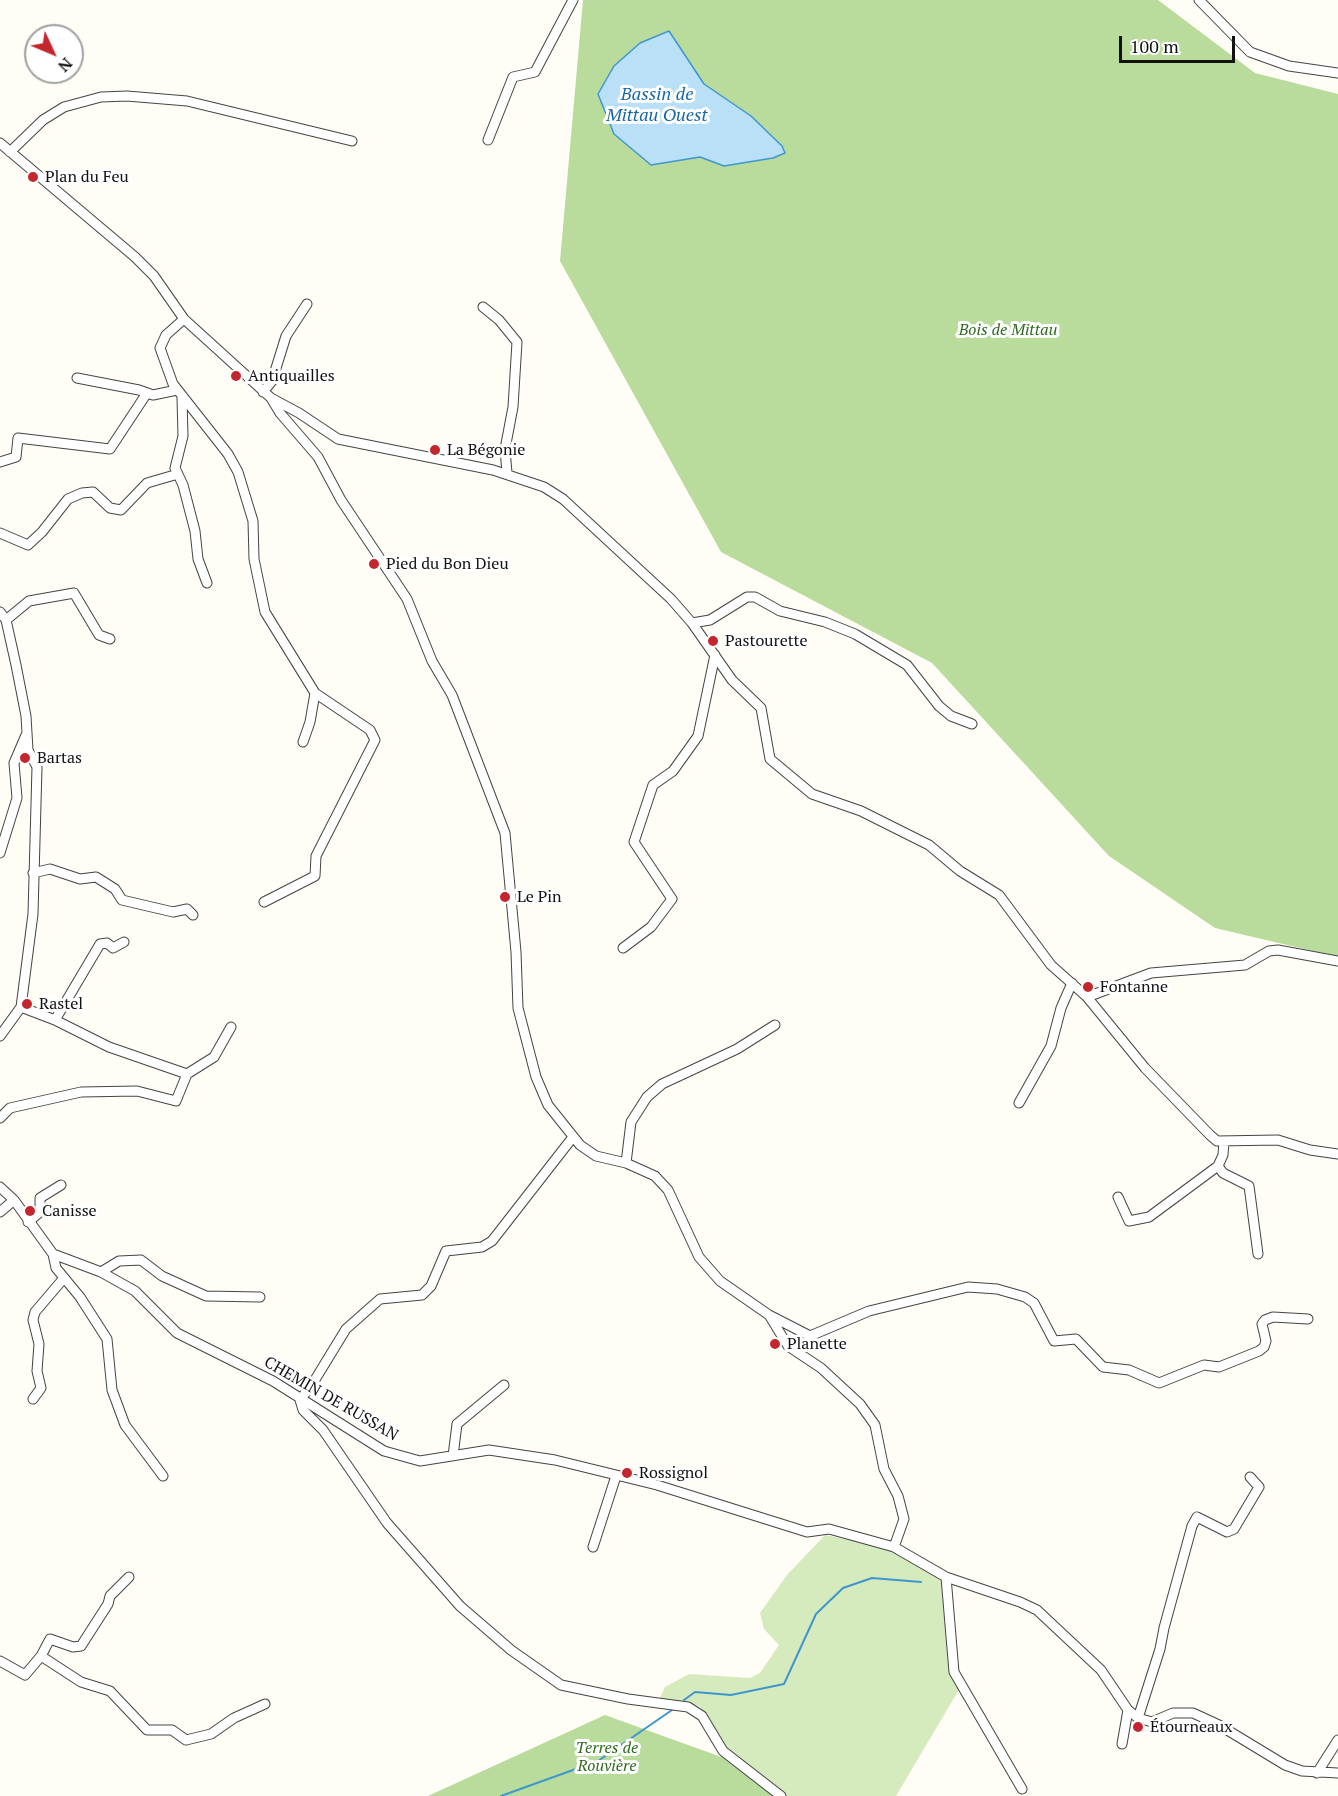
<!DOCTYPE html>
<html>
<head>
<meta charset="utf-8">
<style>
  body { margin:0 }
  #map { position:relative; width:1338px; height:1796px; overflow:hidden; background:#fffdf5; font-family:"PT Serif",serif }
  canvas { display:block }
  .north { position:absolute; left:24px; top:24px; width:60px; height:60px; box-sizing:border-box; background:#fff; border:2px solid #a0a0a0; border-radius:50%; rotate:134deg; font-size:16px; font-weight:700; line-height:24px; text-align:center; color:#111 }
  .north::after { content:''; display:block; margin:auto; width:21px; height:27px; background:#c4262e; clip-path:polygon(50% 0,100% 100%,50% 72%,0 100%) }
  .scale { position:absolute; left:1119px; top:36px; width:116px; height:27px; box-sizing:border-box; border:3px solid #111; border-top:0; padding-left:8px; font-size:18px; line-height:21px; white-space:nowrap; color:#111; -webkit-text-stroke:4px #fff; paint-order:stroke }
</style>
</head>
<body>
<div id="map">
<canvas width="1338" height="1796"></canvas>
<div class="north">N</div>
<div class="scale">100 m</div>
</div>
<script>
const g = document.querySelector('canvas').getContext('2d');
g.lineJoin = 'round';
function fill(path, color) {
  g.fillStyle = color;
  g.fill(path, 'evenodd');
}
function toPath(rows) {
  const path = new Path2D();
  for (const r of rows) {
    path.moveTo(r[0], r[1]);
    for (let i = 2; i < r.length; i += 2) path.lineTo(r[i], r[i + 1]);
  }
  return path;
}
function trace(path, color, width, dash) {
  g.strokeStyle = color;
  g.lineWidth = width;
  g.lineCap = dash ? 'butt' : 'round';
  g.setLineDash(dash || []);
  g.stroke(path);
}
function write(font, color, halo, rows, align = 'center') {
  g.font = font + ' "PT Serif",serif';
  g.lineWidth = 6;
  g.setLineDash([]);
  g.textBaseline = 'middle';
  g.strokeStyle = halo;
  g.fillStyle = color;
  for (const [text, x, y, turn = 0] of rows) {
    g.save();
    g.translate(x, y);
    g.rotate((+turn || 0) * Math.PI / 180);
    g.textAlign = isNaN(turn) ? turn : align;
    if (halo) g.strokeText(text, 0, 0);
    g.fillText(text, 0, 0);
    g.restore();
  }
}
const green = toPath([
  [825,1535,879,1546,896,1552,941,1578,948,1664,960,1688,896,1796,785,1796,722,1745,711,1723,699,1706,660,1698,665,1687,689,1674,750,1678,760,1673,779,1645,764,1629,760,1613,787,1575]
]);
const forest = toPath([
  [583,0,1158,0,1255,73,1338,94,1338,957,1215,928,1109,856,932,663,721,552,560,261],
  [605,1715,727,1759,773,1796,428,1796]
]);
const water = toPath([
  [669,31,704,84,751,116,782,146,785,153,773,158,724,166,700,157,651,165,614,134,598,94,614,66,640,43,669,31]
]);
const stream = toPath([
  [684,1700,695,1692,731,1695,784,1684,816,1614,843,1588,872,1578,921,1582],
  [501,1796,598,1761,672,1710]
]);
const minor = toPath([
  [1199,0,1250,52,1289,66,1338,73],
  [488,140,513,77,535,72,573,0],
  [0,143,135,257,154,276,184,319,271,398,280,413,318,457,341,500,407,599,432,661,452,695,505,833,516,952,518,1008,536,1077,548,1105,580,1145,596,1156,626,1163,655,1176,668,1190,699,1257,720,1281,769,1315,788,1346,821,1368,860,1404,875,1425,884,1469,898,1496,904,1519,894,1547],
  [10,152,43,120,64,107,101,97,127,96,187,101,352,141],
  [483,307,499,320,517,342,513,407,505,449,507,473],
  [184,319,166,335,160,348,173,384,228,454,238,472,253,521,254,559,265,612,315,693,370,730,375,740,316,856,315,876,264,902],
  [77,378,139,390,153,395,177,390],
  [263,392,272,381,286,336,307,304],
  [182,398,183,436,175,468,183,485,195,531,198,559,207,583],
  [271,398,299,413,338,439,493,470,544,487,563,499,671,599,692,623,732,680,761,708,770,759,812,794,861,811,929,845,960,871,999,895,1051,965,1087,997,1145,1068,1210,1135,1217,1141,1278,1140,1310,1150,1338,1154],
  [0,462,16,457,18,438,110,449,147,393],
  [0,533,28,545,42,532,68,499,82,493,93,492,110,508,121,510,147,483,178,474],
  [0,612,6,620,16,665,26,716,28,750,37,767,33,914,21,1007,0,1036],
  [6,620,29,601,74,593,99,635,110,639],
  [692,623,710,620,747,597,755,597,780,611,825,622,855,634,907,665,939,706,951,716,972,724],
  [303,742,310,722,315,693],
  [0,853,17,798,14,763,26,735],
  [33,873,50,869,80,879,96,877,115,889,122,900,173,912,187,909,193,915],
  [623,948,651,927,672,899,634,842,653,785,673,771,698,736,715,655],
  [1087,997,1151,973,1245,965,1269,951,1278,950,1338,961],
  [21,1007,55,1020,109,1047,187,1074,214,1057,231,1027],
  [55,1020,100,944,107,943,113,948,124,942],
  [1019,1103,1051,1046,1061,1008,1072,983],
  [0,1118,10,1108,81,1092,137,1091,176,1101,187,1074],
  [626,1163,631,1122,647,1097,662,1084,737,1049,775,1025],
  [1218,1166,1223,1173,1249,1186,1258,1254],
  [0,1187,14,1200,53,1254,101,1272,135,1291,177,1333,273,1381,384,1451,420,1461,489,1450,555,1460,657,1485,807,1532,829,1529,894,1547,946,1577,1020,1602,1037,1610,1101,1670,1128,1710,1138,1718,1152,1722,1173,1713,1193,1713,1219,1725,1285,1765,1302,1771,1338,1773],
  [1118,1197,1129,1221,1149,1217,1218,1166,1223,1155,1224,1141],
  [0,1212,14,1200],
  [28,1222,40,1212,40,1198,61,1185],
  [53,1254,56,1268,80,1297,107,1339,112,1390,125,1425,163,1476],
  [101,1272,119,1261,141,1260,162,1276,206,1296,260,1297],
  [769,1315,810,1336,869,1311,968,1287,997,1289,1025,1297,1034,1303,1054,1341,1076,1339,1103,1367,1129,1370,1159,1383,1204,1365,1219,1367,1259,1351,1264,1347,1266,1341,1262,1324,1265,1320,1273,1317,1308,1319],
  [33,1399,41,1388,37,1371,39,1344,33,1320,35,1312,64,1278],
  [300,1400,303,1410,323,1430,387,1523,460,1606,511,1650,561,1685,628,1699,688,1707,702,1716,723,1751,781,1796],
  [300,1400,313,1383,346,1329,380,1299,422,1295,431,1286,446,1251,482,1247,492,1241,573,1137],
  [453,1456,457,1424,504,1385],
  [593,1547,616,1476],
  [946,1577,954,1672,1022,1789],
  [41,1656,50,1639,73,1647,81,1646,108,1604,110,1596,129,1577],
  [0,1661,25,1675,41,1656,81,1682,110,1691,147,1730,172,1730,186,1740,211,1734,234,1718,265,1704],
  [1138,1718,1160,1649,1164,1628,1192,1526,1197,1517,1227,1532,1234,1529,1259,1487,1250,1477],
  [1122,1744,1128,1710],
  [1317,1773,1338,1740]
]);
const markers = [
  [33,177,6,"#c4262e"],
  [236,376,6,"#c4262e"],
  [435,450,6,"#c4262e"],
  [374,564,6,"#c4262e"],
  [713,641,6,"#c4262e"],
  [25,758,6,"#c4262e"],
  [505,897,6,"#c4262e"],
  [1088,987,6,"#c4262e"],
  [27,1004,6,"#c4262e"],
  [30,1211,6,"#c4262e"],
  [775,1344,6,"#c4262e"],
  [627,1473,6,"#c4262e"],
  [1138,1727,6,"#c4262e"]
];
const poiNames = [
  ["Plan du Feu",45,177],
  ["Antiquailles",248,376],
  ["La Bégonie",447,450],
  ["Pied du Bon Dieu",386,564],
  ["Pastourette",725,641],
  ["Bartas",37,758],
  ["Le Pin",517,897],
  ["Fontanne",1100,987],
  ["Rastel",39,1004],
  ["Canisse",42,1211],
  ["Planette",787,1344],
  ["Rossignol",639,1473],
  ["Étourneaux",1150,1727]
];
const parkNames = [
  ["Bois de Mittau",1008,330],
  ["Terres de",607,1748],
  ["Rouvière",607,1766]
];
const streetNames = [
  ["CHEMIN DE RUSSAN",331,1399,30]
];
const waterNames = [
  ["Bassin de",657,95],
  ["Mittau Ouest",657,116]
];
fill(green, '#d5ebbd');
fill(forest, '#b9dc9c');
fill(water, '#b9e0f7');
trace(water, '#3f96cf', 1.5);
trace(stream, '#3f96cf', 2);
trace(minor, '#444', 11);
trace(minor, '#fff', 9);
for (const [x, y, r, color] of markers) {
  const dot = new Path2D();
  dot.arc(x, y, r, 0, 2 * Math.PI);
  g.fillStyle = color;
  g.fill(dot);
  trace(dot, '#fff', 2);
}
write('16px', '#111', '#fff', poiNames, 'left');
write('italic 16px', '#2f6b1f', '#fff', parkNames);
write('16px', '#111', '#fff', streetNames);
write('italic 18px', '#1768a6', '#fff', waterNames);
</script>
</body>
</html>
